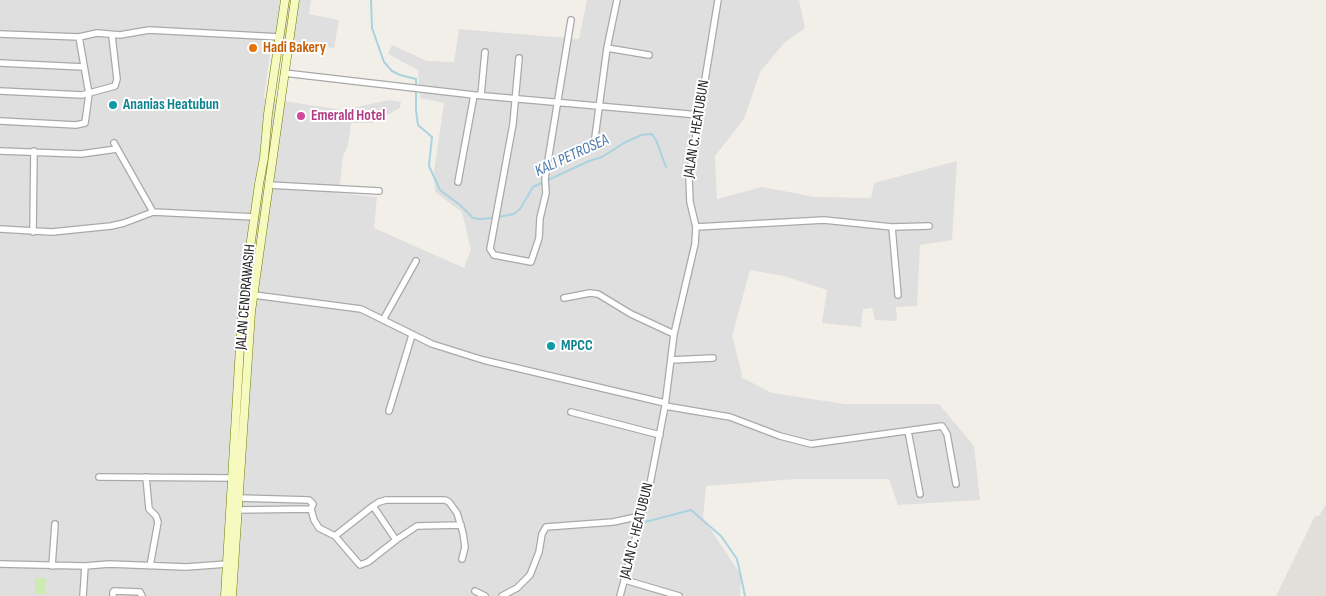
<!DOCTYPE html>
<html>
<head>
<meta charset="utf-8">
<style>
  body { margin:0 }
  canvas { display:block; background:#f2efe9 }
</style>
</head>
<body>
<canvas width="1326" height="596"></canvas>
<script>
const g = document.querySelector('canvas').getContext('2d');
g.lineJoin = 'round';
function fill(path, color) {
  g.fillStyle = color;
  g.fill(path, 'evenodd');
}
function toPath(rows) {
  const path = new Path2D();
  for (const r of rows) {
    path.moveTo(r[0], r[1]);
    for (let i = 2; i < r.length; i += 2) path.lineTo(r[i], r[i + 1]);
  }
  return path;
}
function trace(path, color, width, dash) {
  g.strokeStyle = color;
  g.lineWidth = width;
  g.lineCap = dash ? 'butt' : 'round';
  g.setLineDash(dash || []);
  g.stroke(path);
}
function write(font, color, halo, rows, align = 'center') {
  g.font = font + ' "Sofia Sans Condensed",sans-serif';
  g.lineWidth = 4;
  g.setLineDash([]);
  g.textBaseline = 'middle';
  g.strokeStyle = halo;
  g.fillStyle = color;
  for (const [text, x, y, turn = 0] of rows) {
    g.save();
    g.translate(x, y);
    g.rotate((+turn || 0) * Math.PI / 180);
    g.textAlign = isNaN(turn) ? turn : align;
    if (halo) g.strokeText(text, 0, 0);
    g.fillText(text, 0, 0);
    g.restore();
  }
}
const residential = toPath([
  [0,0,311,0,309,14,339,20,334,48,272,40,264,98,343,110,389,100,401,102,400,108,373,123,351,123,348,145,343,156,339,193,377,197,374,228,464,268,471,250,462,212,435,192,434,171,444,103,420,98,418,70,388,54,392,45,427,61,454,62,459,29,579,39,587,0,799,0,805,28,784,43,760,72,744,119,715,156,717,199,762,187,815,197,871,198,874,183,957,161,952,240,920,245,917,306,896,307,897,321,875,320,872,308,863,309,861,327,822,323,827,290,784,276,750,270,732,336,742,374,741,377,772,393,845,404,939,404,974,446,980,500,898,505,889,479,796,479,706,486,703,518,741,575,740,596,0,596]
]);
const airport = toPath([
  [1326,504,1326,596,1276,596,1315,516,1319,516]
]);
const grass = toPath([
  [35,578,46,578,45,594,35,594]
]);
const stream = toPath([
  [371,0,372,28,384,62,392,71,400,75,416,79,416,110,418,125,432,137,429,166,440,190,460,205,473,218,480,219,493,218],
  [498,217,514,214,520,209,533,187,589,161,602,157,624,143,641,135,652,134,656,140,666,167],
  [645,522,691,510,721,536,737,559,745,596]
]);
const minor = toPath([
  [0,34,79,37,97,33,120,35,149,30,280,37],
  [607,48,649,55],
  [519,58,513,124,490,249,494,255,531,262,539,238,540,218,546,193,545,179,571,20],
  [0,63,84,67],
  [284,73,474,95,699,115],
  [0,91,82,95,115,86,117,79,112,36],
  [481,95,485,52],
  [0,121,76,125,85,123,89,94,79,37],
  [114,143,153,212],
  [594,145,607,48,617,0],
  [0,151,81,154,117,149],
  [458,182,474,95],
  [269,185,379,191],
  [696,227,824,220,892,227,929,226],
  [892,227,898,295],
  [0,229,52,232,111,226,124,223,153,212,255,217],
  [33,232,34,151],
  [254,295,361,309,432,344,483,360,665,403],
  [564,298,590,293,598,294,631,314,674,334],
  [383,320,416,261],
  [671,360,713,358],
  [665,406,730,417,780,436,811,444,942,426,947,434,956,484],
  [389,411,412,335],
  [571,412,660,435],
  [908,431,920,494],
  [99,477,233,478],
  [146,477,149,509,156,516,158,522,150,566],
  [238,498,309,500,313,504,311,509],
  [373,506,379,502,386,500,445,500,449,502,457,513,463,533,465,547,462,559],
  [237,510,311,509,314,520,319,528,335,536,360,565,368,562,396,540,373,506,335,536],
  [396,540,417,526,461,525],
  [0,564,85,566,109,564,186,567,227,564],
  [52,566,55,524],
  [625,580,679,596],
  [475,591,485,596],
  [83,596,85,566],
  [113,596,113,592,114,591,140,592,142,596],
  [502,596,517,588,530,575,539,552,542,534,546,527,613,522,641,516],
  [620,596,650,484,665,406,674,334,695,244,696,227,690,202,689,178,718,0]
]);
const secondary = toPath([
  [225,596,243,297,259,184,264,158,268,114,285,0],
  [232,596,251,312,295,0]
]);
const markers = [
  [253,48,5,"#e8710a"],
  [113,105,5,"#0f9aa8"],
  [301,116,5,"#d1479c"],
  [551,346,5,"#0f9aa8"]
];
const foodNames = [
  ["Hadi Bakery",263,48]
];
const cultureNames = [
  ["Ananias Heatubun",123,105],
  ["MPCC",561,346]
];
const hotelNames = [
  ["Emerald Hotel",311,116]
];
const streetNames = [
  ["JALAN C. HEATUBUN",697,129,-81],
  ["JALAN CENDRAWASIH",246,297,-85],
  ["JALAN C. HEATUBUN",637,531,-76]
];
const waterNames = [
  ["KALI PETROSEA",572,156,-25]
];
fill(residential, '#e0dfdf');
fill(airport, '#e1dfda');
fill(grass, '#cdebb0');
trace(stream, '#aad3df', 2);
trace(minor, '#a9a9a9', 8);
trace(secondary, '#707d05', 9);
trace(minor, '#fff', 5.5);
trace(secondary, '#f7fabf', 8);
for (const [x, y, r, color] of markers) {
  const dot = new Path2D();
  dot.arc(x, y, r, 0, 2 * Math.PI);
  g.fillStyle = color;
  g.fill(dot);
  trace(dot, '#fff', 2);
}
write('bold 15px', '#c56008', '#fff', foodNames, 'left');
write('bold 15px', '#0d838f', '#fff', cultureNames, 'left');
write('bold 15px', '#b23c85', '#fff', hotelNames, 'left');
write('15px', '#222', '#fff', streetNames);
write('italic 16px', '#4a7aab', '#fff', waterNames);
</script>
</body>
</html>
